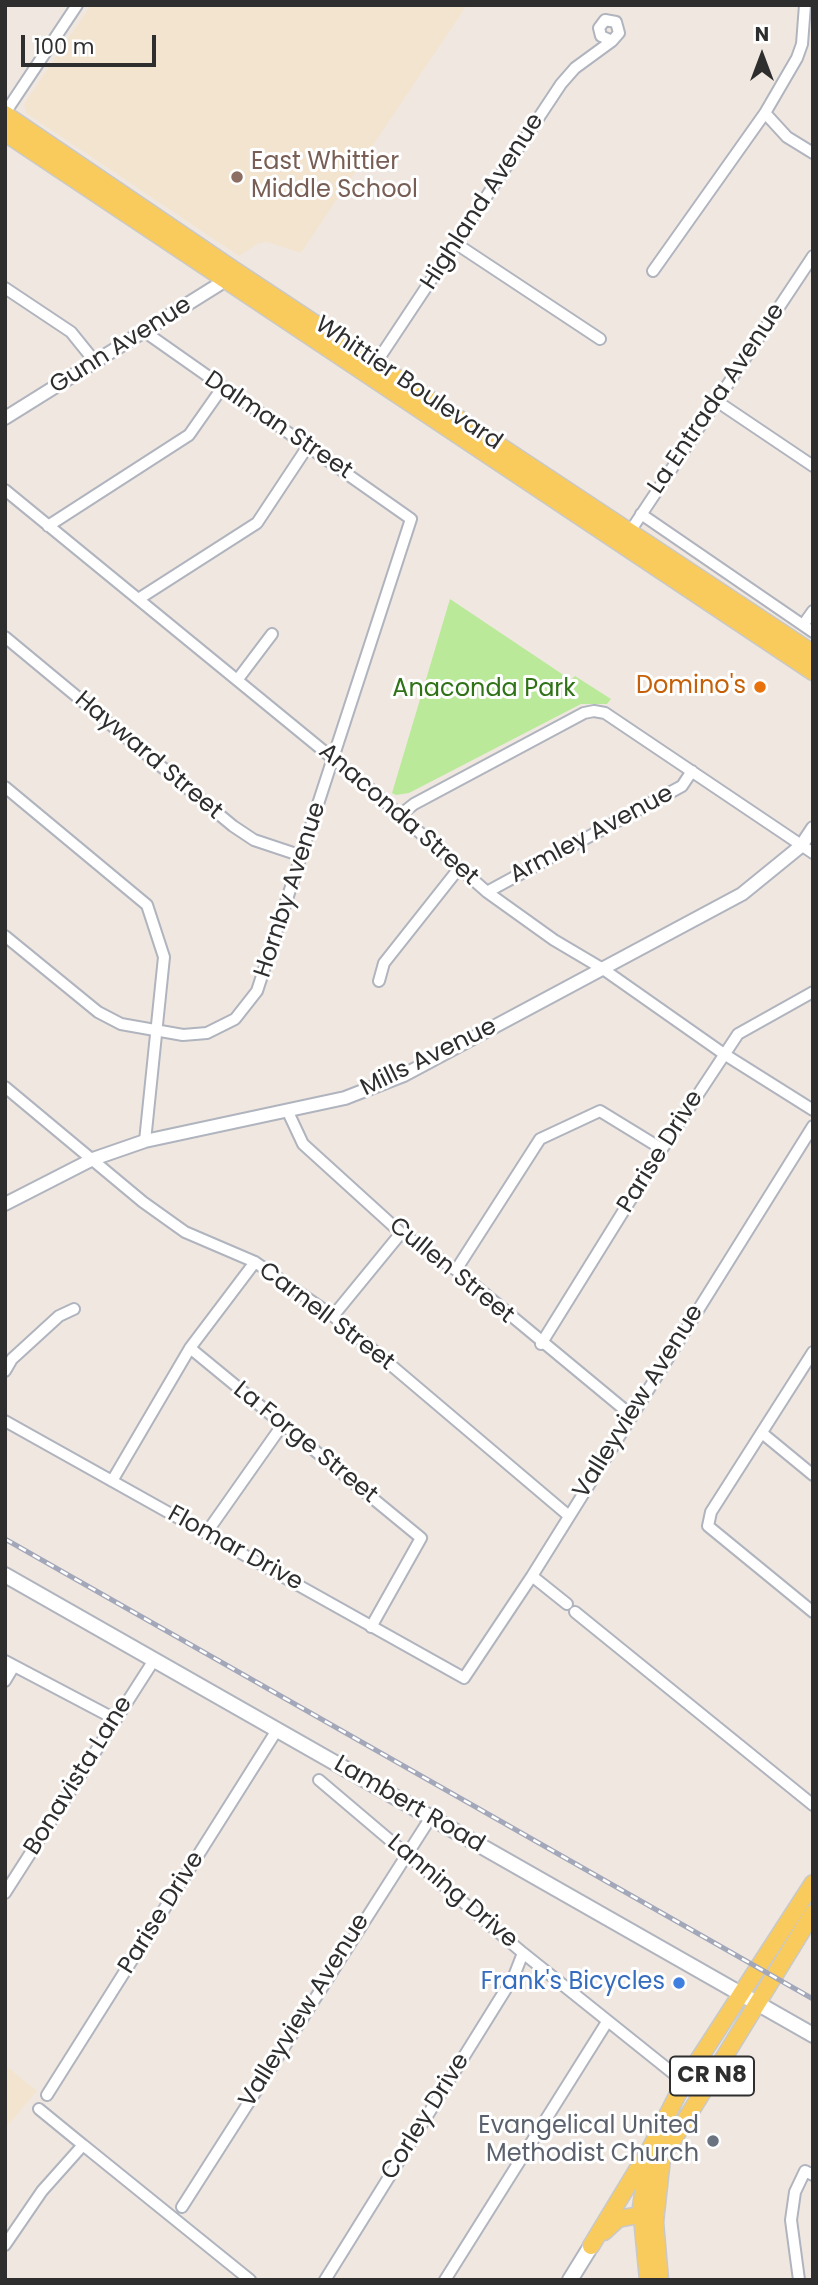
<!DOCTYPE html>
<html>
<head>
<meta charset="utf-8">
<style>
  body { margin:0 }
  #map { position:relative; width:818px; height:2285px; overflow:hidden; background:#f0e8e0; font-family:Poppins,sans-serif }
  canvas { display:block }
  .frame { position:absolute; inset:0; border:7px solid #2e2e2e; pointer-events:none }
  .north { position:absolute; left:727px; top:21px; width:70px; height:70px; -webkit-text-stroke:5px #fff; paint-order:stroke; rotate:0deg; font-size:19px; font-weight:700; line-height:28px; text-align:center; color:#2e2e2e }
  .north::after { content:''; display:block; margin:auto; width:24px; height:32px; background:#2e2e2e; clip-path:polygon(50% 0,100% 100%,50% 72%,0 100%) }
  .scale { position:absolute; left:21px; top:35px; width:135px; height:32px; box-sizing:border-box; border:4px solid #2e2e2e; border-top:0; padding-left:9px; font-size:21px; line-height:24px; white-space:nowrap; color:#2e2e2e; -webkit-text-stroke:5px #fff; paint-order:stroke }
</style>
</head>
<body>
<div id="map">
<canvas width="818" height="2285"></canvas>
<div class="frame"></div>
<div class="north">N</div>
<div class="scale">100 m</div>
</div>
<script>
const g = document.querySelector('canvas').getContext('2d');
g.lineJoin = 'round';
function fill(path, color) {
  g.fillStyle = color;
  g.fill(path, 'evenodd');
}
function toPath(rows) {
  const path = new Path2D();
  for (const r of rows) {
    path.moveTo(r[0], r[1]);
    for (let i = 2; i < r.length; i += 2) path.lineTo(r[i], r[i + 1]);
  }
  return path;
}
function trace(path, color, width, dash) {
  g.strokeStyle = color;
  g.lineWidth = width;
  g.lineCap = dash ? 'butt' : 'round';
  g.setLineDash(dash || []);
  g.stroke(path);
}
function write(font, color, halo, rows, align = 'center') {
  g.font = font + ' Poppins,sans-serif';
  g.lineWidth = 6;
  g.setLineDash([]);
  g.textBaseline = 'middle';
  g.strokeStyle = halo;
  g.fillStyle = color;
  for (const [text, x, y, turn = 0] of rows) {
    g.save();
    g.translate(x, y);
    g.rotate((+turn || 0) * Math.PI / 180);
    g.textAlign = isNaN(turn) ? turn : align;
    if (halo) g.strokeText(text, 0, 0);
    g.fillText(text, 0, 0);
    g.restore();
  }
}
const education = toPath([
  [91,5,467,5,301,253,267,242,259,243,239,256,26,113,24,104],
  [5,2065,37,2091,5,2129]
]);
const green = toPath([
  [450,599,571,680,575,676,611,699,607,704,581,704,409,793,396,795,392,793]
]);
const minor = toPath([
  [5,113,77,5],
  [765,113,787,137,813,153],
  [455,243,600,339],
  [653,271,765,113,797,58,802,44,805,5],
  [5,288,71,332,96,363],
  [372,369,561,84,575,68,601,49,612,41,619,33,616,22,605,20,599,28,601,36,612,41],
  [715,400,813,466],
  [5,490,375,793,487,892,554,940,603,969,724,1054,813,1110],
  [641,514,813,632],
  [48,526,189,435,222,388],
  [627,536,813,256],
  [140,598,257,523,308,446],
  [803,625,813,611],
  [5,637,233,826,254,840,302,856],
  [238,679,272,634],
  [5,787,147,905,164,957,145,1141],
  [400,815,414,804,584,713,594,711,605,713,813,853],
  [487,892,682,786,692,771],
  [5,936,98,1012,121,1024,183,1035,207,1033,235,1019,257,991,411,519,145,332],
  [379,981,384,963,460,867],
  [5,1087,143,1202,185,1232,255,1262,333,1316,569,1516],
  [288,1112,303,1144,401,1233,456,1270,631,1415],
  [456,1270,540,1139,600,1111,662,1149],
  [333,1316,401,1233],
  [541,1344,662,1149,738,1034,813,992],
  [190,1348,421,1538,371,1627],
  [813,1352,711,1512,708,1526,813,1612],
  [5,1371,12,1359,59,1316,74,1309],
  [5,1421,464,1678,532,1576,813,1126],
  [762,1433,813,1475],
  [112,1481,190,1348,255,1262],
  [207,1532,283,1424],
  [532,1576,567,1604],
  [575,1612,813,1805],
  [5,1661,115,1719],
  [5,1681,14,1666],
  [319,1780,523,1953,684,2082],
  [5,1893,154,1660],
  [47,2095,277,1730],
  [83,2145,250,2280],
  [182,2207,431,1817],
  [5,2245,42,2191,83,2145,39,2109],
  [325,2280,514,1976,523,1953],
  [445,2280,607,2022],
  [799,2280,791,2220,795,2192,805,2171,813,2175]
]);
const tertiary = toPath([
  [5,418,218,285,228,274],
  [5,1204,93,1159,145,1141,345,1098,404,1075,742,894,801,846,813,828]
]);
const secondary = toPath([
  [5,1575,813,2035],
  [570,2280,591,2246]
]);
const primary = toPath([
  [5,114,233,269,813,653],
  [5,133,813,672],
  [604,2232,618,2219,649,2213],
  [591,2246,651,2147,684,2082,813,1883],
  [648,2280,641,2207,648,2160],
  [660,2280,655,2222,662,2158,813,1913]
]);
const rail = toPath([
  [5,1539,813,1999]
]);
const markers = [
  [237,177,7,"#8d6e63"],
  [760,687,7,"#e8710a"],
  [679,1983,7,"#3f7fe0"],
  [713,2141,7,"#6b7280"]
];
const shields = [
  [712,2076,84]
];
const shieldNames = [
  ["CR N8",712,2076]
];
const educationNames = [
  ["East Whittier",251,163],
  ["Middle School",251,191]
];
const streetNames = [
  ["Highland Avenue",483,202,-57],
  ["Gunn Avenue",121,346,-32],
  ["Whittier Boulevard",408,384,34],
  ["La Entrada Avenue",717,399,-56],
  ["Dalman Street",278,426,34],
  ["Hayward Street",148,756,40],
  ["Anaconda Street",398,815,41],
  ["Armley Avenue",592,835,-28],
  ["Hornby Avenue",291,890,-72],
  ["Mills Avenue",429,1058,-26],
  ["Parise Drive",661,1152,-58],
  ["Cullen Street",451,1271,39],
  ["Carnell Street",326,1317,37],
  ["Valleyview Avenue",639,1402,-58],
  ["La Forge Street",305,1443,39],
  ["Flomar Drive",235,1549,29],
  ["Bonavista Lane",79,1776,-58],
  ["Lambert Road",409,1805,30],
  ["Lanning Drive",452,1892,40],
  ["Parise Drive",162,1913,-58],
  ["Valleyview Avenue",305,2011,-58],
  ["Corley Drive",426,2117,-58]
];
const foodNames = [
  ["Domino's",746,687]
];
const parkNames = [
  ["Anaconda Park",484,690]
];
const shopNames = [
  ["Frank's Bicycles",665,1983]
];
const worshipNames = [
  ["Evangelical United",699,2127],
  ["Methodist Church",699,2155]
];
fill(education, '#f2e4cf');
fill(green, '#bae99a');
trace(minor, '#b0b4be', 14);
trace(tertiary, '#b0b4be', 16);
trace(secondary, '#b0b4be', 18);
trace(primary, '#c9c9c9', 19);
trace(minor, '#fff', 10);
trace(tertiary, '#fff', 12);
trace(secondary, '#fff', 14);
trace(primary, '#f9ca5c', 16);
trace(rail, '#a2a7b9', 5);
trace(rail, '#fff', 2.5, [8]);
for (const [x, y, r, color] of markers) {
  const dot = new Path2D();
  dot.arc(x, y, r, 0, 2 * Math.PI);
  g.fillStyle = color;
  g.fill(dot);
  trace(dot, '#fff', 2.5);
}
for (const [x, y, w] of shields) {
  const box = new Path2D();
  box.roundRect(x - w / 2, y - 19.5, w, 39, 5);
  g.fillStyle = '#fff';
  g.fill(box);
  trace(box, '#2e2e2e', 2);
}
write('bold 23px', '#2e2e2e', null, shieldNames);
write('24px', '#785e54', '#fff', educationNames, 'left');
write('24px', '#2e2e2e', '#fff', streetNames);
write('24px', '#c56008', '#fff', foodNames, 'right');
write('24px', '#307217', '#fff', parkNames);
write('24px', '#366cbe', '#fff', shopNames, 'right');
write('24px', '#5b616d', '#fff', worshipNames, 'right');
</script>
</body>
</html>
